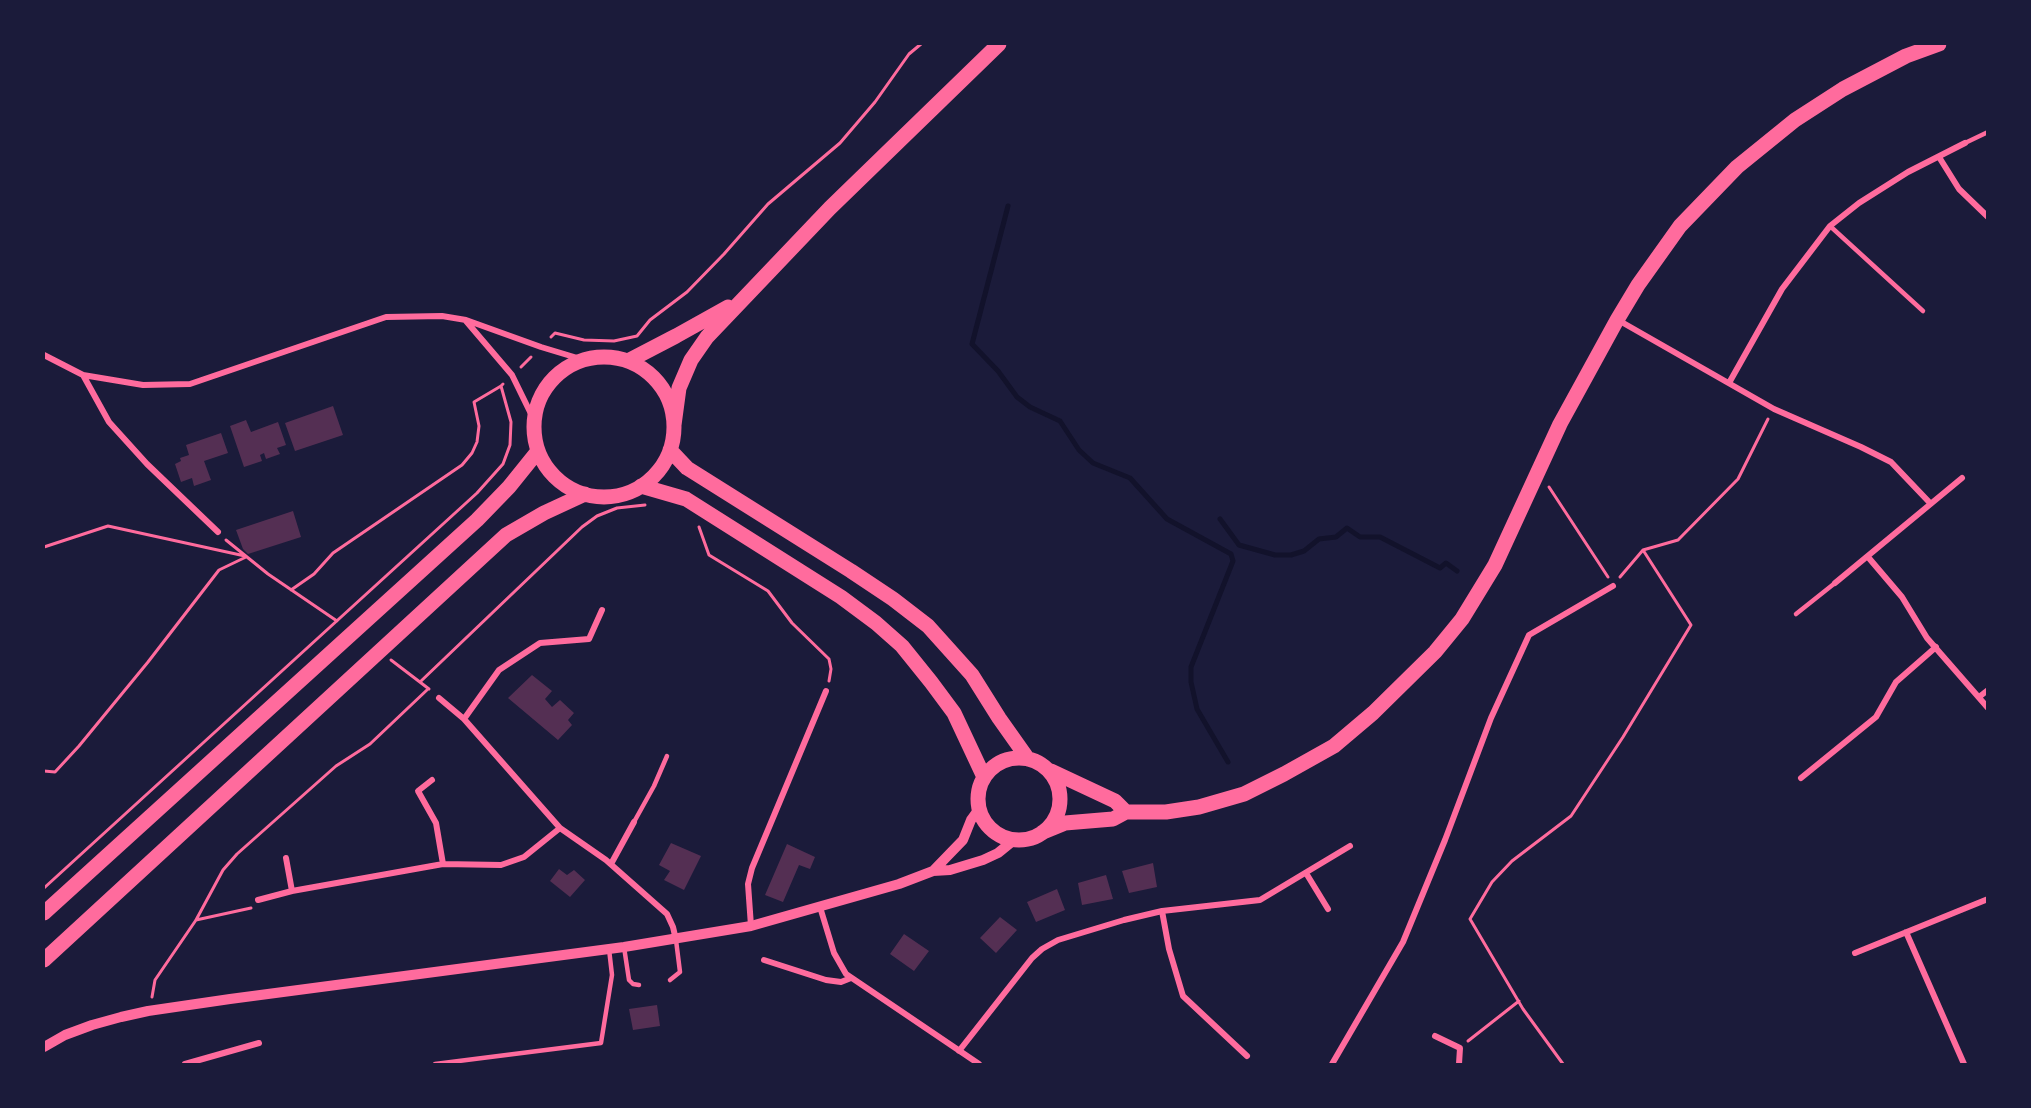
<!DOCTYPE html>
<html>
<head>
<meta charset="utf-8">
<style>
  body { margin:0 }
  #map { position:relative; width:2031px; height:1108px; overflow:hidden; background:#1b1b3a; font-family:"IBM Plex Sans",sans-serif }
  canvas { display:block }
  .frame { position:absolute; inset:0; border:45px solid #1b1b3a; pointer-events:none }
</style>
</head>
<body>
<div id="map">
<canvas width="2031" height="1108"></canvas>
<div class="frame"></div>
</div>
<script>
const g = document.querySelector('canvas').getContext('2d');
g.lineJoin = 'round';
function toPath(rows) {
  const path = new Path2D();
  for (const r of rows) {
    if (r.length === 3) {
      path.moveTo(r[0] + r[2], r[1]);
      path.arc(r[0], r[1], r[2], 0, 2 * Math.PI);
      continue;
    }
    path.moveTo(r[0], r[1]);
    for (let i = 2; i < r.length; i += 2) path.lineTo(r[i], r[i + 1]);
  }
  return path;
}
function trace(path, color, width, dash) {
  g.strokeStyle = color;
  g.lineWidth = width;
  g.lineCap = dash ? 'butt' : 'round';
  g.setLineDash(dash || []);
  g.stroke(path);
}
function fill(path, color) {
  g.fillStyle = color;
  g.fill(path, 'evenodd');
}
const stream = toPath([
  [1008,206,972,344,998,371,1017,397,1030,407,1060,421,1079,450,1093,463,1130,478,1167,519,1231,554,1233,561,1191,667,1191,682,1197,709,1228,762],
  [1220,519,1239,545,1275,555,1291,555,1304,551,1319,539,1336,537,1347,528,1360,537,1380,537,1440,568,1446,563,1457,571]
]);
const building = toPath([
  [333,406,343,435,295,451,285,423],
  [246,420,251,432,278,422,286,445,277,448,280,454,266,459,264,453,260,455,262,461,244,467,230,426],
  [221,433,228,453,204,461,211,480,194,486,192,478,181,482,175,464,181,461,180,458,189,455,186,445],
  [293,511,301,537,248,554,243,549,236,530],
  [532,675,552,691,545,699,552,707,560,700,574,713,568,720,572,725,558,740,508,698],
  [671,843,701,856,684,890,664,880,670,871,659,865],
  [787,844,815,857,810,869,799,865,783,902,765,895],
  [1153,863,1157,887,1129,893,1122,871],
  [559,869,567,875,574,870,585,880,570,897,550,881],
  [1106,875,1113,899,1082,905,1078,883],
  [1057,889,1065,910,1036,922,1027,902],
  [1000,917,1017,930,996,953,980,938],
  [904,934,929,951,914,971,890,954],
  [657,1005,660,1026,633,1030,629,1009]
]);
const path = toPath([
  [551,337,555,333,584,340,614,341,637,336,650,320,687,292,724,254,768,204,840,143,875,102,909,54,921,44],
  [521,367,531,357],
  [1549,487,1608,577],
  [699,527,709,555,768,591,792,623,829,659,831,669,829,681],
  [226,540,268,574,337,621],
  [44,547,108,526,245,556],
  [1620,577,1643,550,1678,540,1738,479,1768,419],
  [291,590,314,574,333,553,462,465,472,453,477,442,479,426,474,402,501,386],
  [391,660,429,689],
  [420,682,582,527,597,516,617,508,645,505],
  [44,771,55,772,79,746,148,662,219,570,246,557],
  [44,888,477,493,503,464,510,445,511,422,501,386,503,384],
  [196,920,251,908],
  [152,997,155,980,196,920,223,870,237,854,336,766,370,744,428,689],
  [1468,1041,1519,1001],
  [1563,1064,1523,1009,1470,919,1492,882,1512,861,1571,816,1623,737,1691,625,1643,550]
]);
const service = toPath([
  [1965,143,1988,132],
  [1830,226,1923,311],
  [1796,614,1835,583],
  [634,822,654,786,667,756],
  [624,947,629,980,633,984,639,985],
  [670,980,680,972,676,940],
  [435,1064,601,1043,612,975,609,949]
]);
const minor = toPath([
  [1939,157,1959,189,1988,217],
  [1618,320,1774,409,1861,447,1891,462,1930,503],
  [466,321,512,375,534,420],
  [44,355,83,375,143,385,190,384,386,317,442,316,466,320,541,347,584,360],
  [83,375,109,422,147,464,218,532],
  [1729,383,1782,289,1830,226,1859,203,1908,172,1965,143],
  [1868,557,1902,597,1927,638,1988,708],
  [1835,583,1962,478],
  [1979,697,1988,690],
  [439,698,464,719,560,828,606,860,667,914,673,927,676,940],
  [464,719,499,670,540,643,589,639,602,610],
  [1801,778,1876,717,1896,682,1936,647],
  [432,780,418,791,436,823,443,864],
  [286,858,292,891],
  [611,864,634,822],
  [1306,873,1328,909],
  [258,900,292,891,443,864,501,865,524,857,560,828],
  [820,907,834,953,846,974,979,1064],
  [1162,911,1169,949,1183,996,1247,1056],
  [751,926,748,884,752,868,826,691],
  [1906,932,1964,1064],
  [1855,953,1988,899],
  [764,960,826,980,841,982,851,978],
  [1435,1036,1460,1048,1459,1064],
  [959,1051,1032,958,1042,949,1058,940,1124,920,1162,911,1260,900,1350,846],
  [185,1064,259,1043],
  [1332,1064,1403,942,1445,840,1491,718,1529,635,1613,586]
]);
const tertiary = toPath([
  [933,871,963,840,971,820,979,809],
  [44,1047,65,1035,92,1025,121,1017,148,1011,230,999,624,947,751,926,899,884,933,871,950,870,983,860,998,853,1014,840]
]);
const primary = toPath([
  [604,427,70],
  [628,361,676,336,728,307],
  [674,425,679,388,691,360,707,337,830,208,999,44],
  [670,450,687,468,851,571,893,599,928,626,972,675,999,718,1028,759],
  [641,486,686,499,841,597,876,623,902,646,931,682,954,713,984,777],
  [1019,799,41],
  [1051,771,1115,801,1126,812],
  [1043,832,1065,823,1113,819,1126,812,1166,812,1199,807,1244,794,1284,774,1334,746,1373,713,1435,652,1462,619,1495,565,1560,424,1617,320,1638,285,1680,226,1737,167,1795,120,1843,89,1906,56,1939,44],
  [44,913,477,520,509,487,538,451],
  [44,960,506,535,544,513,585,494]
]);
trace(stream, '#12122b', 5);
fill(building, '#542f53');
trace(path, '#ff6b9d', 3);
trace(service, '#ff6b9d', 4.5);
trace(minor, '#ff6b9d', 6);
trace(tertiary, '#ff6b9d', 10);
trace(primary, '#ff6b9d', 15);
</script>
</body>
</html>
